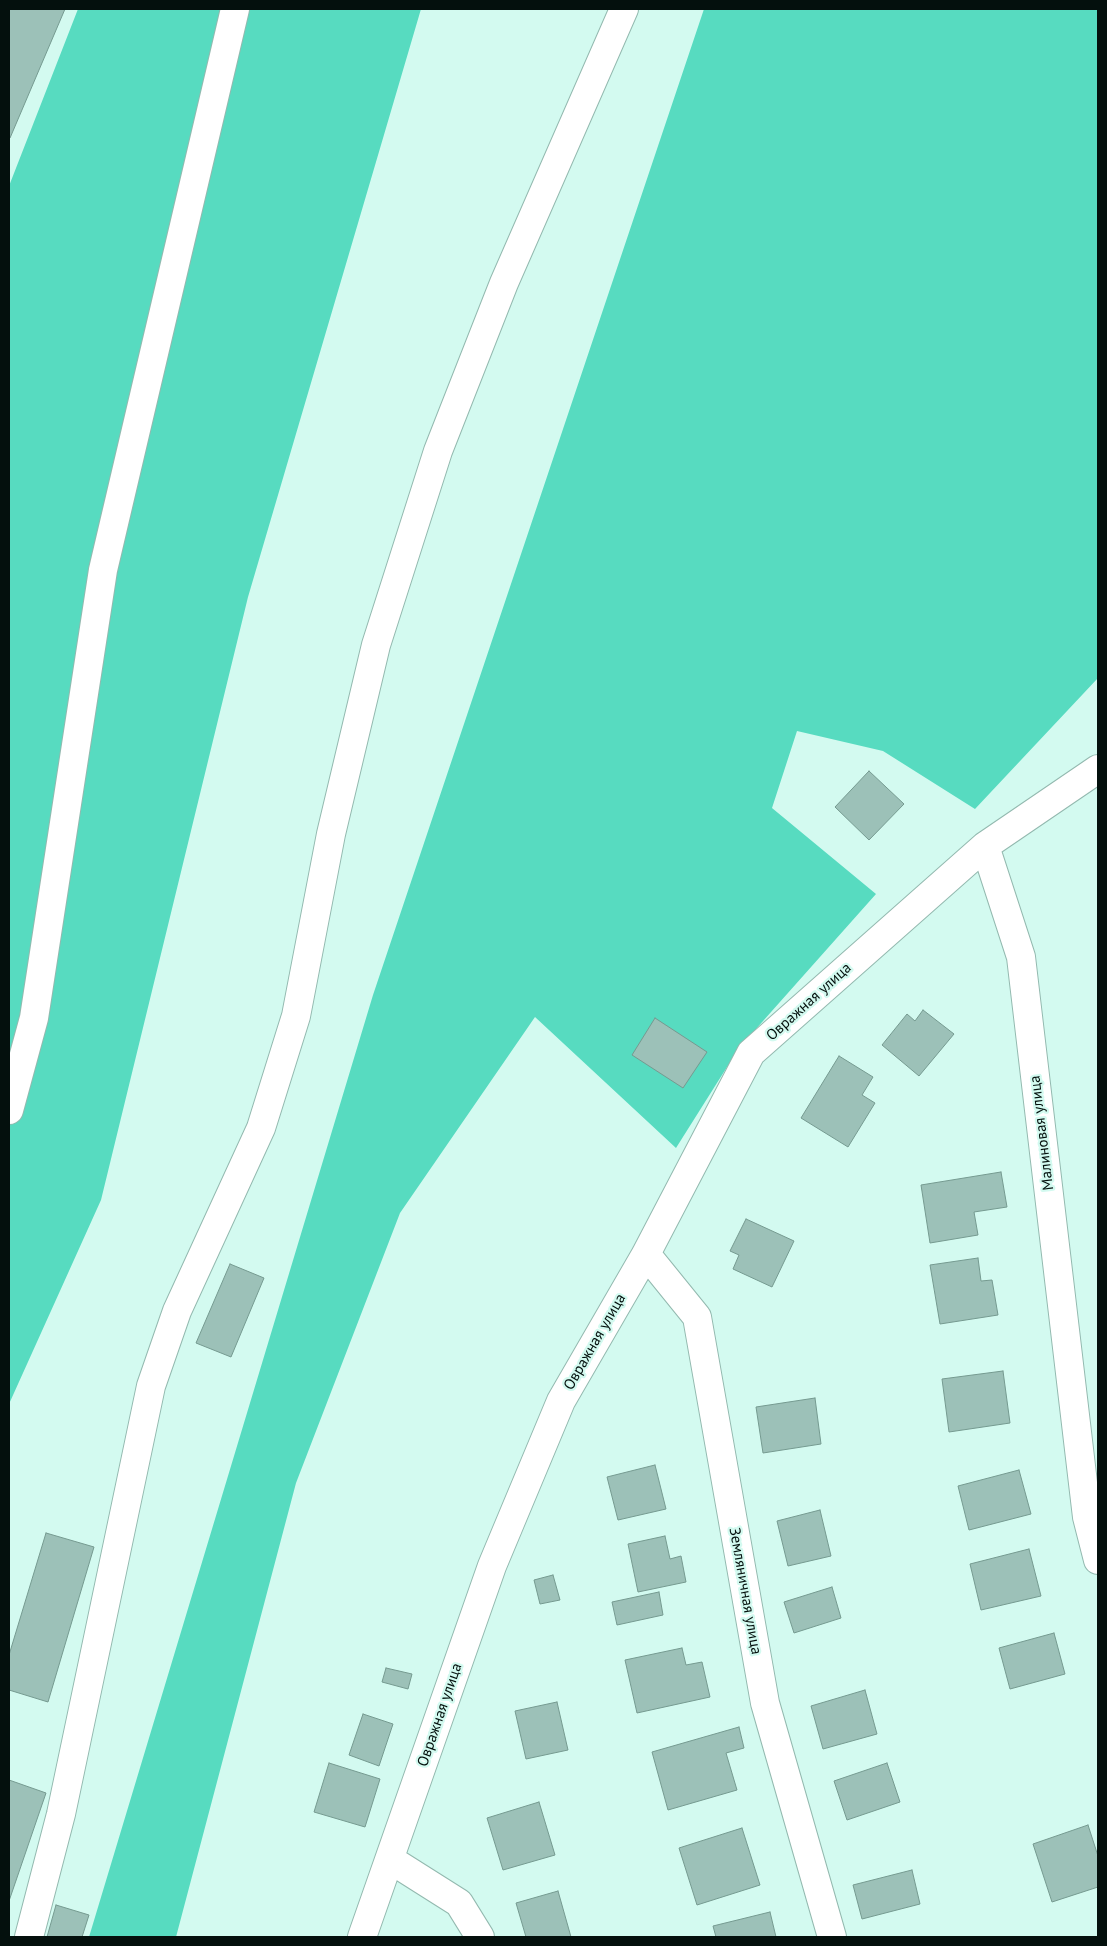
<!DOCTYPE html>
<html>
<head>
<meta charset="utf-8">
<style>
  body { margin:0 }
  #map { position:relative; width:1107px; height:1946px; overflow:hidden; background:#d3faf0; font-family:"PT Sans",sans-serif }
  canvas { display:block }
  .frame { position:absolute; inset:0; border:10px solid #04100d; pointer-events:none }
</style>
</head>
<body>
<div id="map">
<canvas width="1107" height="1946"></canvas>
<div class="frame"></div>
</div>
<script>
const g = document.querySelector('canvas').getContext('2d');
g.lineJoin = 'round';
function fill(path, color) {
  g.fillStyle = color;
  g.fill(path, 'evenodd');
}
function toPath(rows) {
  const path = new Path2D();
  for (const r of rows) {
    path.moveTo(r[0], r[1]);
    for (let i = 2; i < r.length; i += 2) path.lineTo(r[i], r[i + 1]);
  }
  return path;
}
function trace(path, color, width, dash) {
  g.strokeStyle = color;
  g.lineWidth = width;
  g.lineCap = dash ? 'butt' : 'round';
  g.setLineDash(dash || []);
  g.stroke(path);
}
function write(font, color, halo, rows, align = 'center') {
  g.font = font + ' "PT Sans",sans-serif';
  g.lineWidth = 4.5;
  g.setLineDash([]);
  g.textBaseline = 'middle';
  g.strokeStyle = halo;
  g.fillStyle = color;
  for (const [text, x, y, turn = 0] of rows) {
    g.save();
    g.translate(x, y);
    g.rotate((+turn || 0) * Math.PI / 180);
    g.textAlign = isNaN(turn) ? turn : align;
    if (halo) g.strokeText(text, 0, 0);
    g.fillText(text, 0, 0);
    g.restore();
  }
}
const forest = toPath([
  [78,9,421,9,248,597,101,1200,9,1404,9,186],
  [704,9,1098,9,1098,678,975,809,883,751,797,731,772,808,876,894,739,1048,676,1148,535,1017,400,1213,296,1483,176,1937,89,1937,373,995]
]);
const building = toPath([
  [9,9,65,9,10,138,9,137,9,9],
  [869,771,904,804,869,840,835,807,869,771],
  [923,1010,954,1034,919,1076,882,1045,907,1014,915,1021,923,1010],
  [655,1018,707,1052,683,1088,632,1055,655,1018],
  [839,1056,873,1077,862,1095,875,1103,848,1147,801,1118,839,1056],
  [1001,1172,1007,1207,974,1212,978,1235,930,1243,921,1185,1001,1172],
  [746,1219,794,1241,772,1287,733,1269,739,1255,730,1251,746,1219],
  [978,1258,981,1281,992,1280,998,1315,940,1324,930,1265,978,1258],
  [230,1264,264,1278,231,1357,196,1343,230,1264],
  [1003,1371,1010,1423,949,1432,942,1379,1003,1371],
  [815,1398,821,1444,763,1453,756,1407,815,1398],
  [655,1465,666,1509,618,1520,607,1477,655,1465],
  [1019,1470,1031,1514,969,1530,958,1486,1019,1470],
  [820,1510,831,1556,788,1566,777,1521,820,1510],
  [46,1533,94,1547,48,1702,9,1690,9,1655,46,1533],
  [665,1536,670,1559,681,1556,686,1582,638,1592,628,1544,665,1536],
  [1029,1549,1041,1596,981,1610,970,1564,1029,1549],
  [553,1575,560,1600,540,1604,534,1580,553,1575],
  [832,1587,841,1618,794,1633,784,1602,832,1587],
  [659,1592,663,1615,617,1625,612,1602,659,1592],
  [1054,1633,1065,1674,1010,1689,999,1648,1054,1633],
  [682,1648,686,1665,702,1662,710,1697,637,1713,625,1660,682,1648],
  [386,1668,412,1674,408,1689,382,1682,386,1668],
  [865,1690,877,1734,823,1749,811,1706,865,1690],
  [557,1702,568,1750,526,1759,515,1711,557,1702],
  [363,1714,393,1724,379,1766,349,1755,363,1714],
  [739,1727,744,1748,726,1753,737,1790,668,1810,652,1752,739,1727],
  [329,1763,380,1779,365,1827,314,1812,329,1763],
  [887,1763,900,1802,847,1820,834,1781,887,1763],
  [9,1780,46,1793,9,1901,9,1780],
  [539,1802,555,1855,503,1870,487,1818,539,1802],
  [1088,1825,1098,1856,1098,1887,1052,1902,1033,1844,1088,1825],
  [742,1828,760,1885,697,1905,679,1848,742,1828],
  [912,1870,920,1904,862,1919,853,1885,912,1870],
  [558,1891,571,1937,526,1937,516,1903,558,1891],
  [56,1905,89,1915,82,1937,47,1937,56,1905],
  [770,1912,776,1937,716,1937,713,1926,770,1912]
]);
const minor = toPath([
  [985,846,1021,957,1087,1517,1098,1560],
  [9,1110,34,1018,103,570,235,9],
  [646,1254,697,1317,765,1703,832,1937],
  [391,1860,459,1903,480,1937],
  [29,1937,61,1814,151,1386,177,1311,261,1128,296,1016,331,834,376,645,438,451,504,283,624,9],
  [362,1937,492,1566,561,1401,646,1254,751,1053,985,846,1098,769]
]);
const streetNames = [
  ["Овражная улица",809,1002,-42],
  ["Малиновая улица",1042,1133,-97],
  ["Овражная улица",595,1342,-60],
  ["Земляничная улица",745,1591,80],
  ["Овражная улица",440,1715,-71]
];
fill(forest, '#57dbc0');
fill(building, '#9cc1b8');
trace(building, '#759a90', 1);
trace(minor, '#93b9af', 30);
trace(minor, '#fff', 28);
write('15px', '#04100d', '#d3faf0', streetNames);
</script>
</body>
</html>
